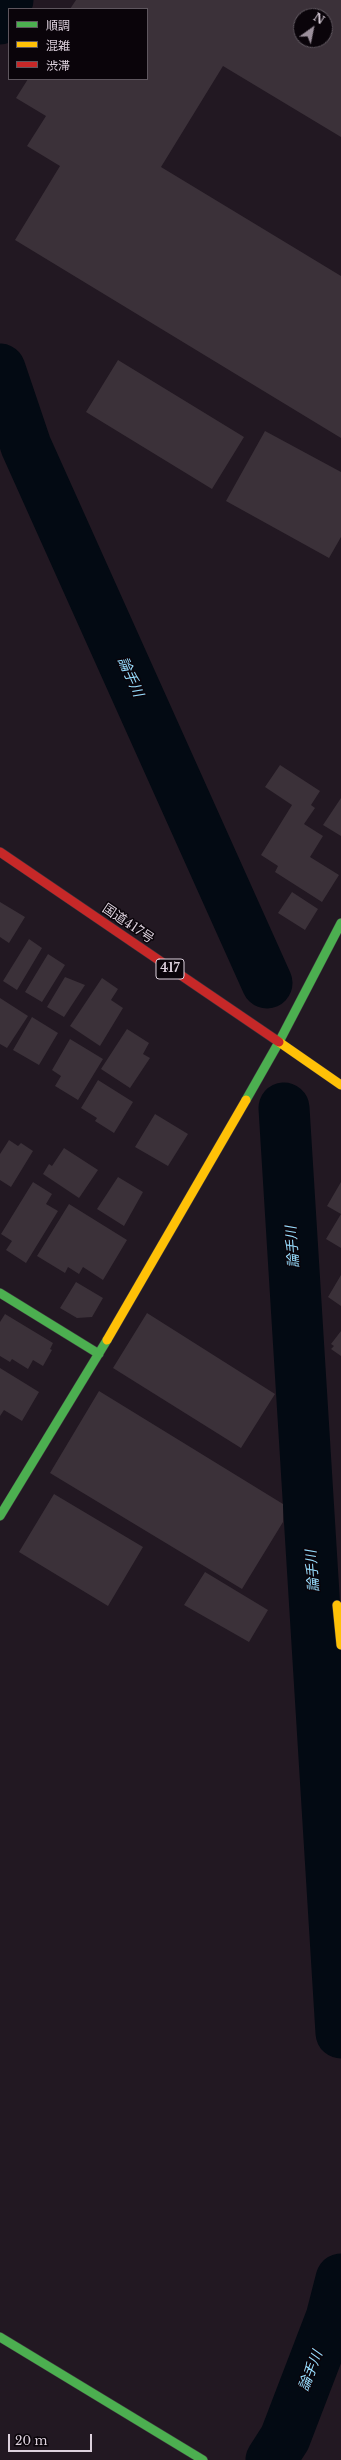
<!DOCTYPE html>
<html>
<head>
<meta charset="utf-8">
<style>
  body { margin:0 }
  #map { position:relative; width:341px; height:2460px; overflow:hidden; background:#221822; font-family:"Libre Baskerville","Noto Sans JP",serif }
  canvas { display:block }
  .legend { position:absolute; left:8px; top:8px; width:140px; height:72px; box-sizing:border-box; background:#0a040a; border:1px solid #5e565e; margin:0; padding:5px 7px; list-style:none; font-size:12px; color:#ddd1dd }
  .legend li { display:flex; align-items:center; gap:8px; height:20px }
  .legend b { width:20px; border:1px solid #5e565e }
  .north { position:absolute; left:293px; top:8px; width:40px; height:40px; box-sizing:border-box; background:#0a040a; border:1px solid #5e565e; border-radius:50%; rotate:33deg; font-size:11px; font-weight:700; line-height:16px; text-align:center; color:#ddd1dd }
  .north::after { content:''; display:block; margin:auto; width:14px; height:18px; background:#9c909c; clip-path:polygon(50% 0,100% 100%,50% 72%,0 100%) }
  .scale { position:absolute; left:8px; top:2434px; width:84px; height:18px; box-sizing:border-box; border:2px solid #ddd1dd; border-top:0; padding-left:5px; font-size:12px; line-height:14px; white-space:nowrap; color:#ddd1dd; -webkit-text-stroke:3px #0a040a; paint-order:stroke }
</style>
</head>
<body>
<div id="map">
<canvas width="341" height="2460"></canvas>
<ul class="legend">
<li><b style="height:5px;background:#4caf50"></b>順調</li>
<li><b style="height:5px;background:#ffc107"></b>混雑</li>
<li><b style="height:5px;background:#c62828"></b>渋滞</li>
</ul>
<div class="north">N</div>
<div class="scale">20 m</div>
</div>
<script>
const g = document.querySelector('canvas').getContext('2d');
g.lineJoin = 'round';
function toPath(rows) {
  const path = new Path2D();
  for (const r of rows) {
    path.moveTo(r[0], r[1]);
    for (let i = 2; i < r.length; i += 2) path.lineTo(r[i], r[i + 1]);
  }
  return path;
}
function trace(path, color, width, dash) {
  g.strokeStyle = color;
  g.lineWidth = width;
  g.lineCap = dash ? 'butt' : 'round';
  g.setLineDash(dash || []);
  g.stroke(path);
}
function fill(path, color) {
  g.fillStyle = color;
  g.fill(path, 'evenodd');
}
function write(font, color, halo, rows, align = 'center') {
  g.font = font + ' "Libre Baskerville","Noto Sans JP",serif';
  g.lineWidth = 3;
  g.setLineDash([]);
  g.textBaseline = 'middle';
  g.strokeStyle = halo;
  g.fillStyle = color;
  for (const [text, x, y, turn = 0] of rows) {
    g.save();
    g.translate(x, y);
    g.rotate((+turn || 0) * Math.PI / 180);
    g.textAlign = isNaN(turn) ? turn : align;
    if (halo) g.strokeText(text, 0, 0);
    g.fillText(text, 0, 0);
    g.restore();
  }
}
const river = toPath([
  [0,19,8,0],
  [0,369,26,446,267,983],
  [284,1108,341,2033],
  [271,2460,285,2438,331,2318,341,2279]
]);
const building = toPath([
  [76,0,341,0,341,137,223,66,161,167,341,276,341,438,15,240,60,166,27,146,46,116,16,98,28,79,147,79,147,9,70,9],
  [301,16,325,16,325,40,301,40],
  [118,360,244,437,212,489,86,412],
  [265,431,341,472,341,537,329,558,226,501],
  [280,765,320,791,311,805,315,808,304,824,323,836,310,857,339,875,322,902,275,872,278,866,261,855,292,805,265,787],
  [341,798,341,836,323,825],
  [292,892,318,909,305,930,278,913],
  [0,902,25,917,9,943,0,937],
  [29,939,42,948,17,990,3,981],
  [48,954,65,965,42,1002,25,992],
  [65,977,85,985,64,1017,47,1007],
  [102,978,118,989,111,1000,123,1008,100,1046,70,1026],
  [0,998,28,1016,7,1048,0,1044],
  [32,1017,58,1033,39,1065,13,1050],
  [127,1029,149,1043,143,1054,150,1058,130,1088,101,1069],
  [70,1039,103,1059,78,1100,55,1086,61,1076,52,1070],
  [98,1080,133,1102,114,1133,95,1121,97,1118,81,1108],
  [155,1114,188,1134,168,1166,135,1147],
  [9,1140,18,1146,21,1143,33,1151,11,1187,0,1180,0,1154],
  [64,1148,98,1170,79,1198,43,1174,49,1164,52,1166],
  [118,1177,143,1192,124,1226,97,1209],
  [33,1182,52,1194,46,1204,58,1211,26,1263,6,1250,12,1241,1,1234],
  [341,1182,341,1248,326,1239,341,1214,327,1206],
  [69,1204,127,1240,103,1280,83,1267,79,1274,68,1267,65,1273,37,1256],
  [341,1275,341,1306,328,1297],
  [76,1282,103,1298,92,1317,77,1318,60,1308],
  [147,1313,275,1394,241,1448,113,1368],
  [5,1314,53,1343,50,1349,52,1350,43,1366,33,1360,28,1369,12,1359,10,1362,0,1356,0,1322],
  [341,1331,341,1356,331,1349,334,1346,331,1344],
  [0,1368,39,1392,22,1421,4,1410,0,1416],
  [99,1391,283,1504,283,1522,242,1589,50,1473],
  [54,1494,143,1547,108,1606,19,1552],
  [205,1572,268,1610,249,1642,184,1605]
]);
const fast = toPath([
  [246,1100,279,1042,341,923],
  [0,1293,99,1354],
  [0,1516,107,1340],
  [0,2337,203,2460]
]);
const slow = toPath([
  [279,1042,341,1085],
  [107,1340,246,1100],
  [337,1605,341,1645]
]);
const jam = toPath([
  [0,852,279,1042]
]);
const shields = [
  [170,969,28]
];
const shieldNames = [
  ["417",170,969]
];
const streetNames = [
  ["国道417号",128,924,34]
];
const waterNames = [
  ["論手川",130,677,66],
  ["論手川",293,1247,-94],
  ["論手川",313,1571,-94],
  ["論手川",311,2371,-69]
];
trace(river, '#030a13', 51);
fill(building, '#3b3139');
trace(fast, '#3d353d', 10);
trace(slow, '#3d353d', 10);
trace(jam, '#3d353d', 10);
trace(fast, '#4caf50', 9);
trace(slow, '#ffc107', 9);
trace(jam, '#c62828', 9);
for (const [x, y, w] of shields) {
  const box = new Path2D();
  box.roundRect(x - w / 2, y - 10, w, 20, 3);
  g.fillStyle = '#0a040a';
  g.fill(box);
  trace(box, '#ddd1dd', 1);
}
write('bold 12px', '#ddd1dd', null, shieldNames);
write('13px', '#ddd1dd', '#0a040a', streetNames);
write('italic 14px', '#97ddfe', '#0a040a', waterNames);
</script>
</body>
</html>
